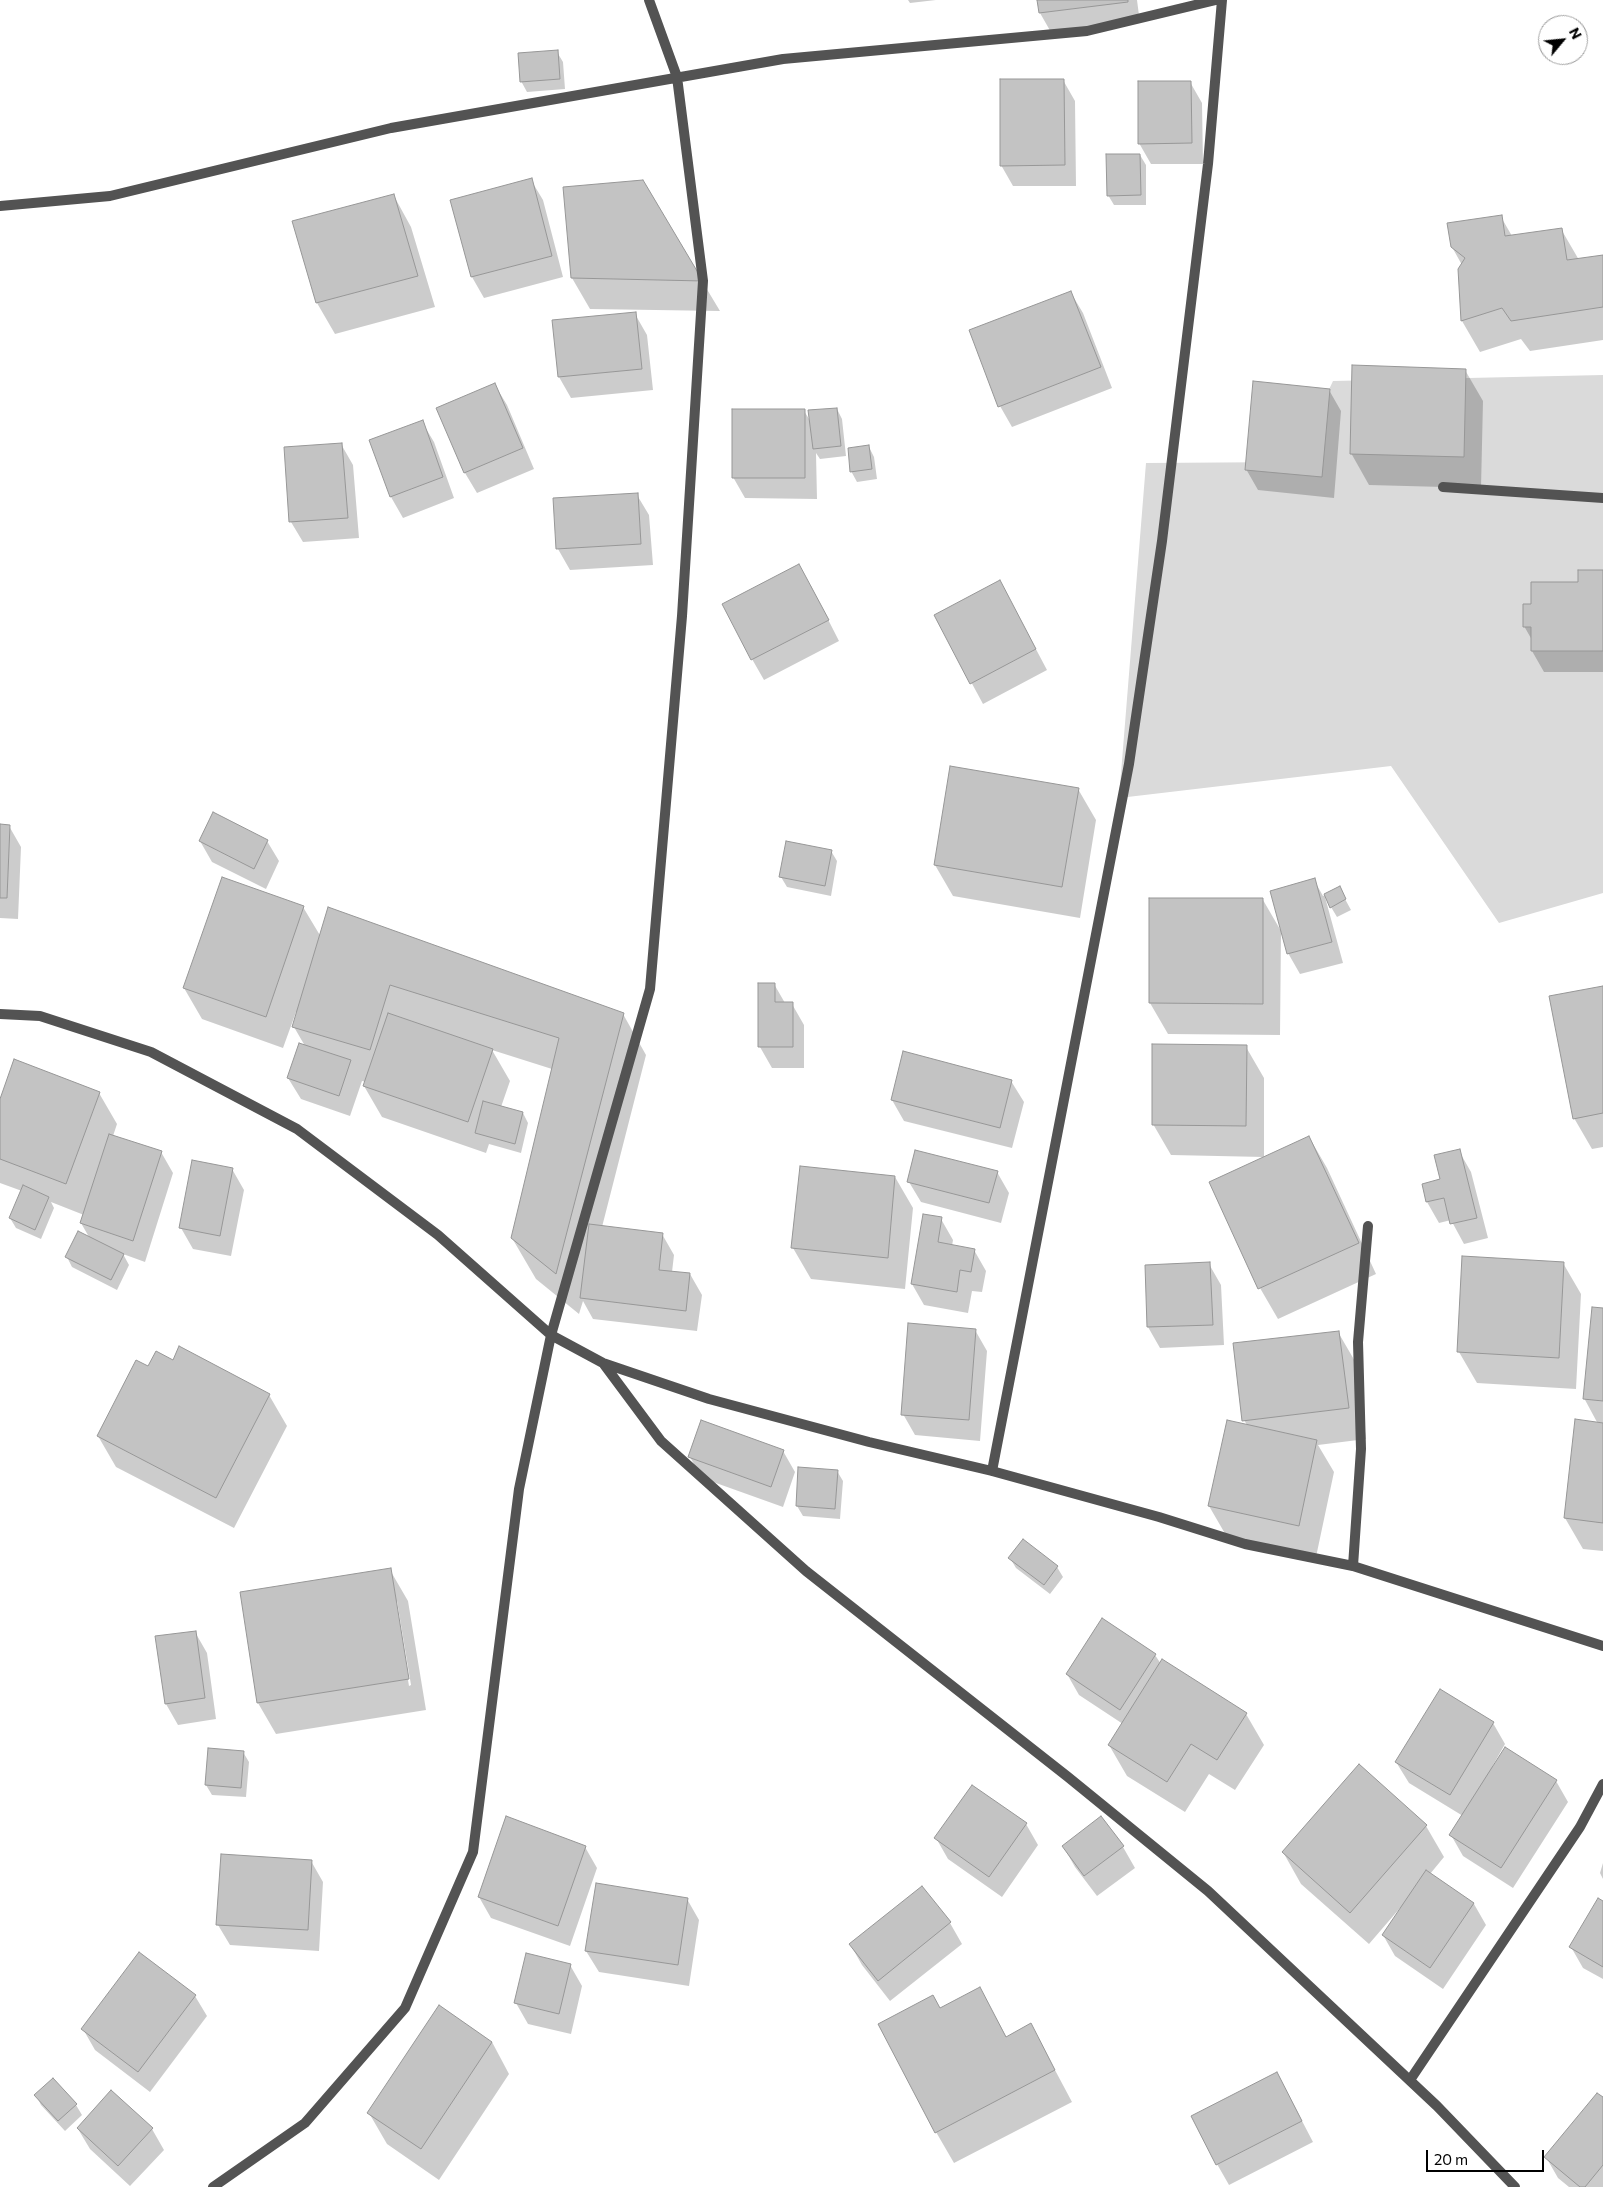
<!DOCTYPE html>
<html>
<head>
<meta charset="utf-8">
<style>
  body { margin:0 }
  #map { position:relative; width:1603px; height:2187px; overflow:hidden; background:#fff; font-family:Commissioner,sans-serif }
  canvas { display:block }
  .north { position:absolute; left:1538px; top:15px; width:50px; height:50px; box-sizing:border-box; background:#fff; border:1px solid #999; border-radius:50%; rotate:62deg; font-size:14px; font-weight:700; line-height:20px; text-align:center; color:#000 }
  .north::after { content:''; display:block; margin:auto; width:18px; height:22px; background:#000; clip-path:polygon(50% 0,100% 100%,50% 72%,0 100%) }
  .scale { position:absolute; left:1426px; top:2150px; width:118px; height:22px; box-sizing:border-box; border:2px solid #000; border-top:0; padding-left:6px; font-size:15px; line-height:18px; white-space:nowrap; color:#000; -webkit-text-stroke:4px #fff; paint-order:stroke }
</style>
</head>
<body>
<div id="map">
<canvas width="1603" height="2187"></canvas>
<div class="north">N</div>
<div class="scale">20 m</div>
</div>
<script>
const g = document.querySelector('canvas').getContext('2d');
g.lineJoin = 'round';
function fill(path, color) {
  g.fillStyle = color;
  g.fill(path, 'evenodd');
}
function toPath(rows) {
  const path = new Path2D();
  for (const r of rows) {
    path.moveTo(r[0], r[1]);
    for (let i = 2; i < r.length; i += 2) path.lineTo(r[i], r[i + 1]);
  }
  return path;
}
function trace(path, color, width, dash) {
  g.strokeStyle = color;
  g.lineWidth = width;
  g.lineCap = dash ? 'butt' : 'round';
  g.setLineDash(dash || []);
  g.stroke(path);
}
const green = toPath([
  [1603,375,1603,893,1499,923,1391,766,1119,798,1146,463,1295,462,1333,381]
]);
const shadow = toPath([
  [908,0,936,0,910,3],
  [1038,0,1137,0,1140,23,1052,34,1040,13],
  [557,52,563,62,565,89,527,92,521,81],
  [1063,80,1075,101,1076,186,1013,186,1001,165],
  [1190,82,1202,103,1203,164,1151,164,1139,143],
  [1140,155,1146,165,1146,205,1114,205,1108,195],
  [531,180,543,200,563,277,484,298,472,277,452,201],
  [564,188,702,281,720,311,590,309,572,278],
  [394,196,411,227,435,307,335,334,317,303,293,222],
  [1501,217,1512,236,1561,229,1579,260,1603,256,1603,340,1530,351,1521,339,1480,352,1462,321,1459,269,1462,265,1452,247],
  [1071,293,1083,313,1112,388,1012,427,1000,406],
  [635,314,647,335,653,390,571,398,559,377],
  [1465,370,1483,401,1481,488,1369,485,1351,453],
  [495,385,507,405,534,469,477,493,465,473,438,409],
  [1329,390,1341,411,1334,498,1258,490,1246,469],
  [837,409,842,419,846,456,820,459,816,453,817,499,745,498,733,477,804,411,811,422],
  [422,422,434,442,454,498,403,518,391,497,370,440],
  [341,444,353,465,359,538,303,542,291,522],
  [869,447,874,457,877,479,857,482,851,471],
  [637,495,649,515,653,565,570,570,558,549,555,499],
  [1603,571,1603,672,1544,672,1532,651,1532,640,1524,626,1532,605],
  [811,586,839,641,764,680,752,659],
  [1011,602,1047,670,983,704,935,615],
  [1078,789,1096,820,1080,918,953,896,935,865],
  [0,826,9,826,21,847,18,919,0,918],
  [200,841,267,841,279,861,266,889,212,862],
  [831,851,837,861,831,896,787,887,781,877],
  [1314,880,1323,896,1339,888,1351,910,1337,917,1325,897,1343,963,1300,974,1288,953],
  [1151,899,1263,900,1281,931,1280,1035,1168,1034,1150,1003],
  [303,907,321,937,623,1014,646,1055,602,1227,662,1234,674,1255,672,1272,690,1274,702,1295,697,1331,593,1319,583,1301,579,1314,536,1279,512,1238,552,1069,492,1050,510,1081,501,1107,523,1113,528,1123,521,1153,489,1144,486,1153,382,1117,364,1086,366,1082,362,1081,350,1116,301,1099,288,1078,305,1046,294,1027,298,1013,296,1012,283,1048,202,1019,184,988],
  [774,984,785,1003,792,1004,804,1025,804,1068,772,1068,760,1047,760,985],
  [1603,987,1603,1147,1592,1149,1574,1118],
  [1246,1047,1264,1078,1264,1157,1171,1155,1153,1124],
  [1011,1081,1024,1102,1012,1148,904,1121,892,1100],
  [99,1093,117,1124,113,1136,161,1152,173,1173,145,1262,123,1254,129,1265,117,1290,72,1267,67,1257,89,1237,81,1223,84,1215,51,1202,54,1208,41,1239,16,1228,10,1218,22,1191,0,1183,0,1102],
  [1309,1137,1327,1168,1376,1274,1278,1319,1260,1288],
  [1459,1151,1471,1172,1488,1238,1464,1244,1451,1220,1439,1223,1427,1202,1423,1184,1442,1180],
  [232,1169,244,1190,231,1256,193,1249,181,1228],
  [997,1172,1009,1193,1001,1223,921,1202,909,1182],
  [895,1177,913,1208,905,1289,811,1279,793,1248],
  [941,1219,953,1240,952,1246,974,1250,986,1271,982,1292,972,1291,968,1313,924,1305,912,1284],
  [1563,1263,1581,1294,1576,1389,1477,1383,1459,1352],
  [1209,1264,1221,1285,1224,1345,1160,1348,1148,1327,1146,1266],
  [1603,1309,1603,1551,1583,1549,1565,1518,1598,1424,1584,1398],
  [975,1330,987,1351,980,1441,915,1435,903,1414],
  [1338,1332,1356,1363,1366,1439,1318,1445,1334,1472,1316,1557,1227,1537,1209,1506,1247,1425,1244,1420],
  [173,1361,269,1395,287,1426,234,1528,116,1467,98,1436,149,1368],
  [783,1451,795,1472,783,1507,702,1478,690,1457],
  [837,1471,843,1481,840,1519,803,1516,797,1506],
  [1010,1558,1057,1567,1063,1577,1050,1594,1016,1568],
  [390,1570,408,1601,426,1710,276,1734,258,1703],
  [395,1601,397,1601,411,1685,409,1686],
  [1103,1620,1155,1655,1161,1664,1246,1714,1264,1745,1235,1790,1209,1774,1185,1812,1127,1776,1109,1745,1123,1724,1079,1695,1067,1674],
  [195,1632,207,1653,216,1719,178,1725,166,1704,157,1637],
  [1440,1691,1493,1723,1505,1744,1492,1767,1556,1781,1568,1802,1513,1888,1463,1856,1451,1835,1463,1816,1409,1783,1396,1762],
  [243,1752,249,1762,246,1797,212,1795,206,1785],
  [1359,1766,1426,1826,1444,1857,1430,1874,1474,1904,1486,1925,1443,1989,1395,1956,1383,1935,1401,1910,1400,1908,1369,1944,1301,1884,1283,1852],
  [1101,1818,1123,1847,1135,1868,1097,1896,1075,1867,1063,1846],
  [1026,1824,1038,1845,1002,1897,948,1859,936,1838],
  [585,1847,597,1868,570,1946,491,1918,479,1897],
  [311,1861,323,1882,319,1951,230,1945,218,1925],
  [1603,1863,1603,1879,1600,1873],
  [687,1899,699,1920,689,1986,599,1972,586,1951],
  [1603,1902,1603,1979,1583,1968,1571,1947],
  [950,1923,962,1944,890,2001,862,1965,850,1944],
  [570,1965,582,1986,571,2034,528,2024,516,2003],
  [980,1989,1007,2038,1031,2025,1072,2102,954,2163,936,2132,940,2009],
  [195,1996,207,2016,150,2092,95,2050,83,2029],
  [492,2042,509,2074,439,2180,387,2144,369,2113],
  [1277,2073,1313,2142,1229,2185,1217,2164],
  [53,2080,76,2105,82,2115,65,2131,41,2105,36,2095],
  [1603,2099,1603,2187,1569,2187,1558,2178,1546,2157],
  [78,2129,152,2129,164,2150,130,2186,90,2149]
]);
const building = toPath([
  [1037,0,1128,0,1128,2,1039,13,1037,0],
  [558,50,560,79,520,82,518,53,558,50],
  [1000,79,1064,79,1065,165,1000,166,1000,79],
  [1138,81,1191,81,1192,143,1138,144,1138,81],
  [1106,154,1140,154,1141,195,1107,196,1106,154],
  [532,178,552,256,471,277,450,200,532,178],
  [643,180,703,281,571,278,563,187,643,180],
  [394,194,418,276,316,303,292,221,394,194],
  [1502,215,1505,236,1562,228,1567,260,1603,255,1603,307,1511,321,1502,308,1461,321,1458,269,1465,258,1451,247,1447,223,1502,215],
  [1071,291,1101,367,998,407,969,330,1071,291],
  [636,312,642,369,558,377,552,320,636,312],
  [1352,365,1466,369,1464,457,1350,454,1352,365],
  [1253,381,1330,389,1322,477,1245,470,1253,381],
  [495,383,523,448,464,473,436,408,495,383],
  [837,408,841,446,813,449,808,410,837,408],
  [732,409,805,409,805,478,732,478,732,409],
  [423,420,443,477,390,497,369,440,423,420],
  [342,443,348,518,289,522,284,447,342,443],
  [869,445,872,469,850,472,848,448,869,445],
  [638,493,641,544,556,549,553,498,638,493],
  [799,564,829,620,751,660,722,604,799,564],
  [1578,570,1603,570,1603,651,1531,651,1531,627,1523,627,1523,604,1531,604,1531,582,1578,582,1578,570],
  [1000,580,1036,649,970,684,934,615,1000,580],
  [950,766,1079,788,1062,887,934,865,950,766],
  [213,812,268,840,254,869,199,841,213,812],
  [0,824,10,825,7,898,0,898,0,824],
  [786,841,832,850,825,886,779,877,786,841],
  [222,877,304,906,266,1017,183,988,222,877],
  [1315,878,1332,942,1287,954,1270,891,1315,878],
  [1340,886,1346,899,1330,908,1324,894,1340,886],
  [1149,898,1263,898,1263,1004,1149,1003,1149,898],
  [328,907,624,1013,556,1274,511,1238,559,1038,390,985,370,1050,292,1027,328,907],
  [758,983,775,983,775,1002,793,1002,793,1047,758,1047,758,983],
  [1603,986,1603,1113,1573,1119,1549,996,1603,986],
  [388,1013,493,1049,468,1122,363,1086,388,1013],
  [299,1043,351,1060,339,1096,287,1078,299,1043],
  [1152,1044,1247,1045,1246,1126,1152,1125,1152,1044],
  [903,1051,1012,1080,1000,1128,891,1100,903,1051],
  [14,1059,100,1092,66,1184,0,1159,0,1099,14,1059],
  [483,1101,523,1112,515,1144,475,1133,483,1101],
  [109,1134,162,1151,133,1241,80,1223,109,1134],
  [1309,1136,1359,1243,1258,1289,1209,1182,1309,1136],
  [1460,1149,1477,1218,1450,1224,1444,1198,1426,1202,1422,1184,1440,1179,1434,1155,1460,1149],
  [915,1150,998,1171,989,1203,907,1182,915,1150],
  [192,1160,233,1168,220,1236,179,1228,192,1160],
  [800,1166,895,1176,888,1258,791,1248,800,1166],
  [23,1185,49,1197,35,1230,9,1218,23,1185],
  [923,1214,942,1217,938,1242,975,1249,971,1272,960,1270,957,1292,911,1284,923,1214],
  [589,1224,663,1233,659,1270,690,1273,686,1311,580,1298,589,1224],
  [78,1231,124,1254,111,1280,65,1257,78,1231],
  [1462,1256,1564,1262,1559,1358,1457,1352,1462,1256],
  [1210,1262,1213,1325,1147,1327,1145,1265,1210,1262],
  [1592,1307,1603,1308,1603,1401,1583,1399,1592,1307],
  [908,1323,976,1329,969,1420,901,1415,908,1323],
  [1339,1331,1349,1408,1242,1421,1233,1343,1339,1331],
  [179,1346,270,1394,216,1498,97,1436,136,1360,148,1366,156,1351,173,1360,179,1346],
  [1575,1419,1603,1423,1603,1523,1564,1518,1575,1419],
  [701,1420,784,1450,771,1487,688,1457,701,1420],
  [1227,1420,1317,1440,1299,1526,1208,1506,1227,1420],
  [798,1467,838,1470,835,1509,796,1506,798,1467],
  [1023,1539,1058,1566,1044,1585,1008,1558,1023,1539],
  [391,1568,409,1679,257,1703,240,1592,391,1568],
  [1102,1618,1156,1654,1120,1710,1066,1674,1102,1618],
  [196,1631,205,1698,165,1704,155,1636,196,1631],
  [1162,1659,1247,1713,1217,1760,1191,1744,1167,1782,1108,1745,1162,1659],
  [1440,1689,1494,1722,1450,1795,1395,1762,1440,1689],
  [1505,1747,1557,1780,1501,1868,1449,1835,1505,1747],
  [208,1748,244,1751,241,1788,205,1785,208,1748],
  [1359,1764,1427,1825,1350,1913,1282,1852,1359,1764],
  [972,1785,1027,1823,989,1877,934,1838,972,1785],
  [506,1816,586,1846,558,1926,478,1897,506,1816],
  [1101,1816,1124,1846,1084,1876,1062,1846,1101,1816],
  [221,1854,312,1860,308,1930,216,1925,221,1854],
  [1426,1870,1474,1903,1430,1968,1382,1935,1426,1870],
  [596,1883,688,1898,678,1965,585,1951,596,1883],
  [922,1886,951,1922,878,1981,849,1944,922,1886],
  [1598,1898,1603,1901,1603,1967,1569,1947,1598,1898],
  [139,1952,196,1995,138,2072,81,2029,139,1952],
  [526,1953,571,1964,559,2014,514,2003,526,1953],
  [980,1987,1006,2037,1031,2023,1055,2070,935,2133,878,2024,933,1995,940,2008,980,1987],
  [439,2005,492,2042,421,2149,367,2113,439,2005],
  [1277,2072,1302,2121,1216,2165,1191,2116,1277,2072],
  [53,2078,77,2104,58,2121,34,2095,53,2078],
  [111,2090,153,2128,118,2166,77,2128,111,2090],
  [1597,2093,1603,2097,1603,2165,1585,2187,1580,2187,1544,2157,1597,2093]
]);
const street = toPath([
  [0,206,110,196,391,128,783,59,1087,31,1216,0],
  [1443,487,1603,498],
  [0,1014,40,1016,151,1052,297,1129,438,1235,551,1335,603,1363,709,1399,869,1442,992,1471,1159,1517,1245,1544,1353,1566,1603,1646],
  [603,1363,661,1441,806,1571,1068,1777,1208,1891,1437,2106,1515,2187],
  [992,1471,1129,764,1162,541,1208,164,1222,0],
  [1353,1566,1361,1449,1358,1342,1368,1226],
  [1410,2080,1580,1827,1603,1784],
  [213,2187,305,2123,405,2008,473,1852,519,1489,551,1335,650,989,682,616,703,281,677,77,649,0]
]);
fill(green, '#dadada');
fill(shadow, '#0003');
fill(building, '#c3c3c3');
trace(building, '#979797', 1);
trace(street, '#535353', 10);
</script>
</body>
</html>
